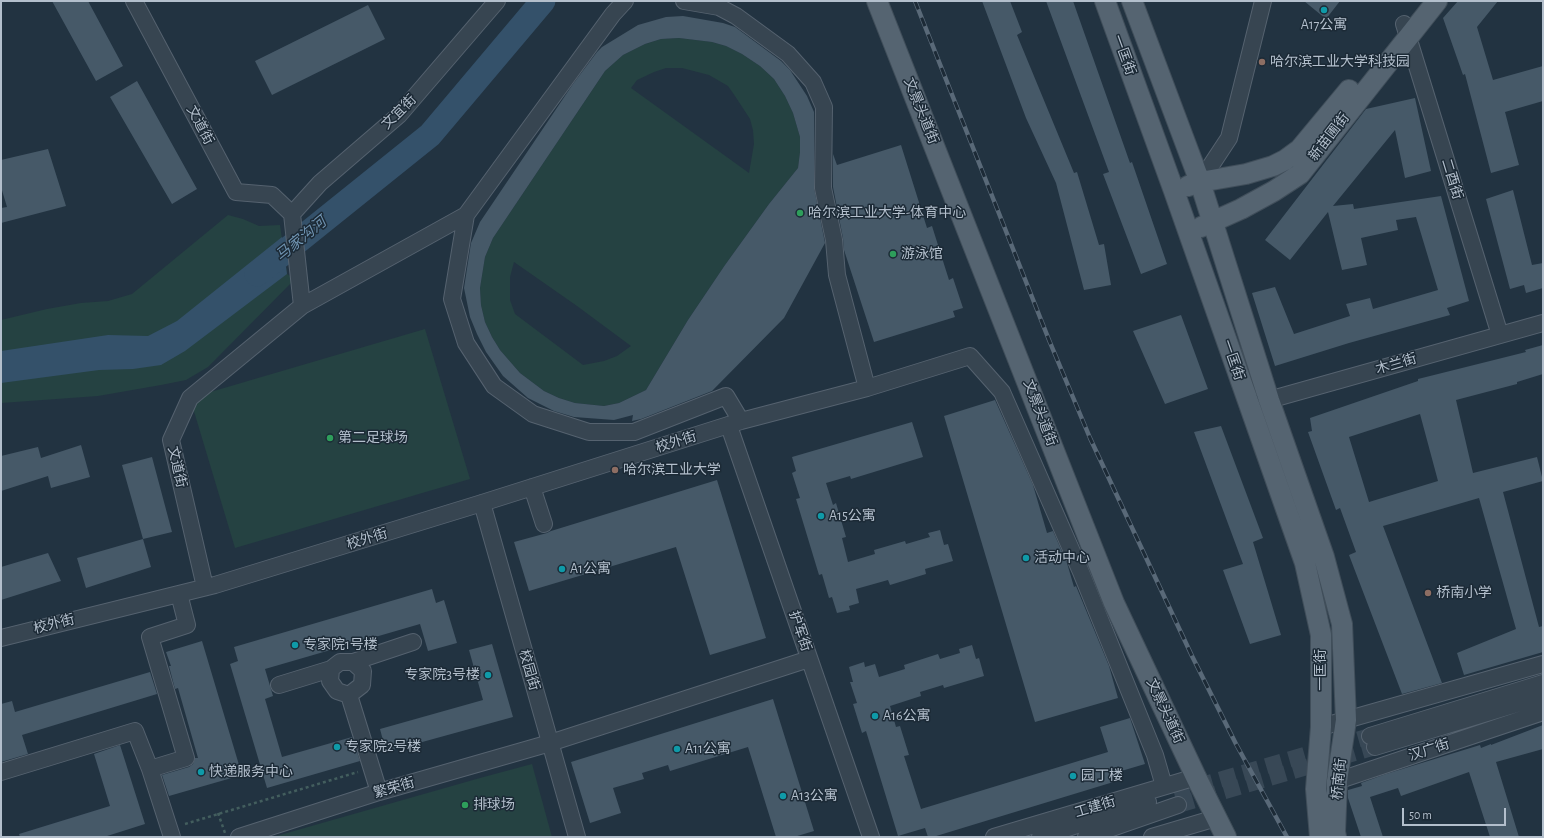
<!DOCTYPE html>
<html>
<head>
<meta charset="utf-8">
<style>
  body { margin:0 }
  #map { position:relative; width:1544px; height:838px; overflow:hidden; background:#223341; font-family:"Alegreya Sans",sans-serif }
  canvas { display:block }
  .frame { position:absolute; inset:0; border:2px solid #b3bfcc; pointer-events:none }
  .scale { position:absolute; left:1402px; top:808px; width:104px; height:18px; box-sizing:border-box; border:2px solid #b3bfcc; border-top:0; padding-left:5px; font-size:12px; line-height:14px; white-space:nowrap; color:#b3bfcc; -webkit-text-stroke:3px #1c2a36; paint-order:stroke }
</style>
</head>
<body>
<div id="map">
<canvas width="1544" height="838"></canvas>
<div class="frame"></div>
<div class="scale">50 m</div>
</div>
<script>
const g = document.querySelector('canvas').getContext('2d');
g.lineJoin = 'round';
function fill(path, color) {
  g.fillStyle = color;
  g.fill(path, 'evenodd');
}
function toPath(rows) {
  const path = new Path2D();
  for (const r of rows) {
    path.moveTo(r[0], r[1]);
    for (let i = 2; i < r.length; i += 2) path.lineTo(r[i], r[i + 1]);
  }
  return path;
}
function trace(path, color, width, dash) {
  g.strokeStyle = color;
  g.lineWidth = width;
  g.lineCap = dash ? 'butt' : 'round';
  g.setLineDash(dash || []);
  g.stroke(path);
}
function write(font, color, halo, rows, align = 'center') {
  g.font = font + ' "Alegreya Sans","Noto Sans SC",sans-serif';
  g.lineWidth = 3;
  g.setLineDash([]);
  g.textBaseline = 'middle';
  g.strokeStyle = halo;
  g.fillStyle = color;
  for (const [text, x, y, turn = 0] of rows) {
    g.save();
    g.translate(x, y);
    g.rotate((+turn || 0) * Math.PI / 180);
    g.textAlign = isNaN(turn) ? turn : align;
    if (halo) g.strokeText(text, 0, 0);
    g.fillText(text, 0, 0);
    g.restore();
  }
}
const green = toPath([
  [679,38,712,42,726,46,742,54,760,66,774,79,785,96,793,113,800,137,800,152,798,168,769,204,725,265,688,320,646,390,619,403,604,406,575,403,559,398,544,391,520,373,500,350,492,337,485,322,481,305,480,288,485,257,493,238,605,71,623,55,645,44,661,39],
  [666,68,682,68,709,75,728,86,735,96,750,119,753,130,754,144,749,173,631,88,637,80,654,72],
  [514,262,577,306,631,346,617,356,604,361,583,365,515,314,510,300,510,277],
  [228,215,243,219,259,226,280,225,287,274,295,279,208,367,186,380,161,385,98,396,1,403,1,320,47,309,81,303,108,301,132,294],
  [425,329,470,479,235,548,190,398],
  [532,764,552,837,273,837,480,778]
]);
const water = toPath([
  [282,237,287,274,185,351,161,365,133,369,99,370,1,383,1,351,108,335,148,336,177,321]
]);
const river = toPath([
  [257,274,430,135,543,1]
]);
const building = toPath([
  [52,1,88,1,123,66,96,81],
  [982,1,1010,1,1022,32,1017,35,1074,173,1077,172,1099,245,1104,244,1111,285,1084,290,1056,183,1026,118],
  [1046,1,1073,1,1130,163,1132,162,1167,264,1141,274,1103,174,1109,172],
  [1304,1,1340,1,1326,19],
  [1458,1,1498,1,1477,27,1493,80,1543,66,1543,101,1505,112,1519,165,1491,173,1465,74,1463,75,1443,18],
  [368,5,385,39,272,95,255,61],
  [683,16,723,23,735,27,781,61,790,70,807,96,814,112,814,188,825,243,784,318,712,391,641,419,632,421,633,415,614,420,574,417,554,411,528,398,503,376,486,352,477,334,470,317,464,288,471,243,480,222,573,84,597,52,602,47,638,25,666,17],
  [679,38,712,42,726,46,742,54,760,66,774,79,785,96,793,113,800,137,800,152,798,168,769,204,725,265,688,320,646,390,619,403,604,406,575,403,559,398,544,391,520,373,500,350,492,337,485,322,481,305,480,288,485,257,493,238,605,71,623,55,645,44,661,39],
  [137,81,197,189,172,204,110,97],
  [1415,98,1431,171,1405,178,1395,130,1333,206,1353,204,1354,209,1441,196,1469,301,1447,308,1450,315,1349,343,1275,366,1252,293,1275,287,1294,334,1350,316,1346,304,1370,298,1373,309,1438,290,1416,217,1396,220,1398,230,1361,238,1367,265,1342,270,1328,212,1290,260,1265,240,1366,109],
  [901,145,927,228,932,226,949,280,953,278,963,308,953,311,955,317,874,342,844,250,843,238,833,187,833,154,837,165],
  [48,149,66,206,1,223,1,208,7,207,1,187,1,160],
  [1513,190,1532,265,1543,263,1543,288,1526,293,1524,285,1510,289,1486,199],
  [1181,315,1208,389,1165,404,1133,331],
  [1543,345,1543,374,1517,382,1517,384,1456,400,1473,473,1537,457,1543,481,1503,492,1539,627,1543,626,1543,652,1464,675,1457,653,1516,629,1479,498,1383,526,1442,683,1402,694,1349,555,1356,552,1340,508,1336,510,1308,432,1312,431,1310,418,1418,381,1418,379,1526,352,1525,350],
  [1420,414,1438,481,1369,502,1349,437],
  [995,400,1033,485,1047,533,1053,531,1067,563,1074,587,1076,586,1109,666,1118,698,1035,722,944,416],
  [912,422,923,457,851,479,850,476,826,483,833,505,836,503,846,537,842,538,848,562,875,554,874,550,905,541,906,544,930,537,928,533,940,530,944,545,948,544,953,561,925,569,926,574,890,585,888,580,856,589,859,603,849,606,850,610,837,613,832,597,829,598,822,574,819,575,796,499,800,498,792,473,796,471,792,457],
  [1221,426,1263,538,1253,542,1281,635,1250,644,1223,570,1243,564,1194,432],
  [81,445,90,477,51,488,48,476,1,491,1,456,38,447,41,458],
  [152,457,172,532,143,539,122,465],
  [717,480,766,638,710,655,676,547,529,591,514,542,547,533,551,531],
  [143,539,151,567,86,588,77,558],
  [48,553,61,581,1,600,1,567],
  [432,589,436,603,444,600,457,643,428,651,420,624,265,669,273,696,265,699,282,757,352,737,360,761,267,788,230,664,238,661,234,647],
  [202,641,242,775,169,796,162,775,189,767,193,764,195,758,198,758,178,688,175,689,169,666,171,666,166,652],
  [492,644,513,717,386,752,380,729,483,700,469,650],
  [972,645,976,659,979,658,984,676,944,688,943,685,920,692,921,696,890,706,896,727,900,726,909,755,904,756,921,809,1108,752,1100,727,1130,718,1145,764,1118,772,1120,780,933,837,928,837,925,828,898,836,866,731,862,733,853,704,857,703,850,682,853,682,849,667,864,662,865,667,875,664,879,677,905,669,904,665,938,654,940,659,960,653,959,649],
  [150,672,157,694,22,735,28,754,1,762,1,704,12,701,15,712],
  [773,699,814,831,794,837,776,837,748,747,670,771,668,765,642,773,644,779,613,788,621,813,590,823,571,762],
  [1543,725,1543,749,1496,762,1519,837,1490,837,1469,772,1401,796,1398,788,1370,797,1383,837,1361,837,1348,798,1348,790,1362,786,1361,783,1386,774,1480,745,1481,748,1491,744,1491,745],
  [120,745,145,824,104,837,20,837,19,834,110,806,94,754]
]);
const minorTunnel = toPath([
  [1174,793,1370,736],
  [1178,805,1375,747]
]);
const path = toPath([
  [218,813,225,833],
  [185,824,358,772]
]);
const minor = toPath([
  [134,1,236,192,272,195,292,214],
  [684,1,719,7],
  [1404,24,1500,335],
  [1200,182,1229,138,1263,1],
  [292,214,320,183,399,115,497,1],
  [292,214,302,306],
  [466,215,452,299,466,343,494,386,533,414,589,432,634,432,726,396,741,421],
  [867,388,970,356,1002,392,1081,572,1155,755,1164,786],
  [1258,403,1543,323],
  [729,426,871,837],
  [532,487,544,524],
  [482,503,577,837],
  [205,587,171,440,190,398,302,306,466,215,613,14,625,1],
  [1,638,215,585,482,503,741,421,867,388,837,275,834,240,823,188,824,107,813,82,788,54,736,16,719,7,714,1],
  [353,662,413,642],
  [279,685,331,669],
  [349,695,362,685,363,671,353,662,340,662,331,669,330,681,337,691,349,695,379,792],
  [1321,727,1543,664],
  [1370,736,1543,683],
  [1375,747,1543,696],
  [150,769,186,758,150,637,187,625,179,594],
  [1,772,135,731,150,769,172,837],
  [1328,784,1543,712],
  [239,837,379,792,550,743,809,659],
  [994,837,1196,777],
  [1040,837,1148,802],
  [1086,837,1178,805],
  [1152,837,1216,818]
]);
const major = toPath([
  [877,1,1114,603,1196,777,1226,837],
  [1105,1,1174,191,1305,563,1321,635,1321,727,1316,789,1320,837],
  [1132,1,1200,182,1269,400,1324,557,1342,624,1346,720,1337,781,1335,832,1336,837],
  [1188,186,1200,182,1246,174,1273,166,1285,160,1300,149,1349,90],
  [1201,227,1241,209,1274,191,1300,174,1437,1]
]);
const rail = toPath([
  [915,1,1049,340,1090,438,1192,656,1236,744,1287,837]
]);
const markers = [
  [1324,10,4,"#0f9aa8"],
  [1262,62,4,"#8d6e63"],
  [800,213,4,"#2e9e5b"],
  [893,254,4,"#2e9e5b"],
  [330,438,4,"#2e9e5b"],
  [615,470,4,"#8d6e63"],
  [821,516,4,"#0f9aa8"],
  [1026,558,4,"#0f9aa8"],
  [562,569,4,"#0f9aa8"],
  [1428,593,4,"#8d6e63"],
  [295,645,4,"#0f9aa8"],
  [488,675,4,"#0f9aa8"],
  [875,716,4,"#0f9aa8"],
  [337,747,4,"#0f9aa8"],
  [677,749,4,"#0f9aa8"],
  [201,772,4,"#0f9aa8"],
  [1073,776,4,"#0f9aa8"],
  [783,796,4,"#0f9aa8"],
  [465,805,4,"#2e9e5b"]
];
const poiNames = [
  ["A17公寓",1324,25,"center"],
  ["哈尔滨工业大学科技园",1270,62],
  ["哈尔滨工业大学-体育中心",808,213],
  ["游泳馆",901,254],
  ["第二足球场",338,438],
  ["哈尔滨工业大学",623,470],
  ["A15公寓",829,516],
  ["活动中心",1034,558],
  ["A1公寓",570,569],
  ["桥南小学",1436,593],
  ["专家院1号楼",303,645],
  ["专家院3号楼",480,675,"right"],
  ["A16公寓",883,716],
  ["专家院2号楼",345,747],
  ["A11公寓",685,749],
  ["快递服务中心",209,772],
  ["园丁楼",1081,776],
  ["A13公寓",791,796],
  ["排球场",473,805]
];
const streetNames = [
  ["一匡街",1124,55,70],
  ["文景头道街",921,111,68],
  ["文宜街",399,112,-45],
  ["文道街",200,125,62],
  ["新苗圃街",1329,137,-52],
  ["二酉街",1452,179,73],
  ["一匡街",1233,360,71],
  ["木兰街",1396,364,-16],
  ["文景头道街",1040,413,69],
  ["校外街",676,442,-17],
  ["文道街",177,467,77],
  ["校外街",367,539,-17],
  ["校外街",54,624,-14],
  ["护军街",800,631,71],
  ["校园街",529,670,74],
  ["一匡街",1321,670,-90],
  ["文景头道街",1165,711,65],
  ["汉广街",1429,750,-18],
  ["桥南街",1339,779,-84],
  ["繁荣街",394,788,-16],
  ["工建街",1095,807,-17]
];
const waterNames = [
  ["马家沟河",301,239,-39]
];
fill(green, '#254242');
fill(water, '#34516a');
trace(river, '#34516a', 25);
fill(building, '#465968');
trace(minorTunnel, '#384856', 16, [16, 8]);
trace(minor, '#55626f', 18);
trace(major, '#404e5a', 22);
trace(path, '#435e5e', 2.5, [3, 3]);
trace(minor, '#374551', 16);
trace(major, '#556471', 20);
trace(rail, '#596978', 4.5);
trace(rail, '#1c2a36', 3, [9]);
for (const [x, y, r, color] of markers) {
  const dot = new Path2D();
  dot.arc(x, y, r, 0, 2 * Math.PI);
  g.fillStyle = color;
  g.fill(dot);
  trace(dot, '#1c2a36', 1.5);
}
write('14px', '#b3bfcc', '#1c2a36', poiNames, 'left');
write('14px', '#b3bfcc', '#1c2a36', streetNames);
write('italic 15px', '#7094b2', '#1c2a36', waterNames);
</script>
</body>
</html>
